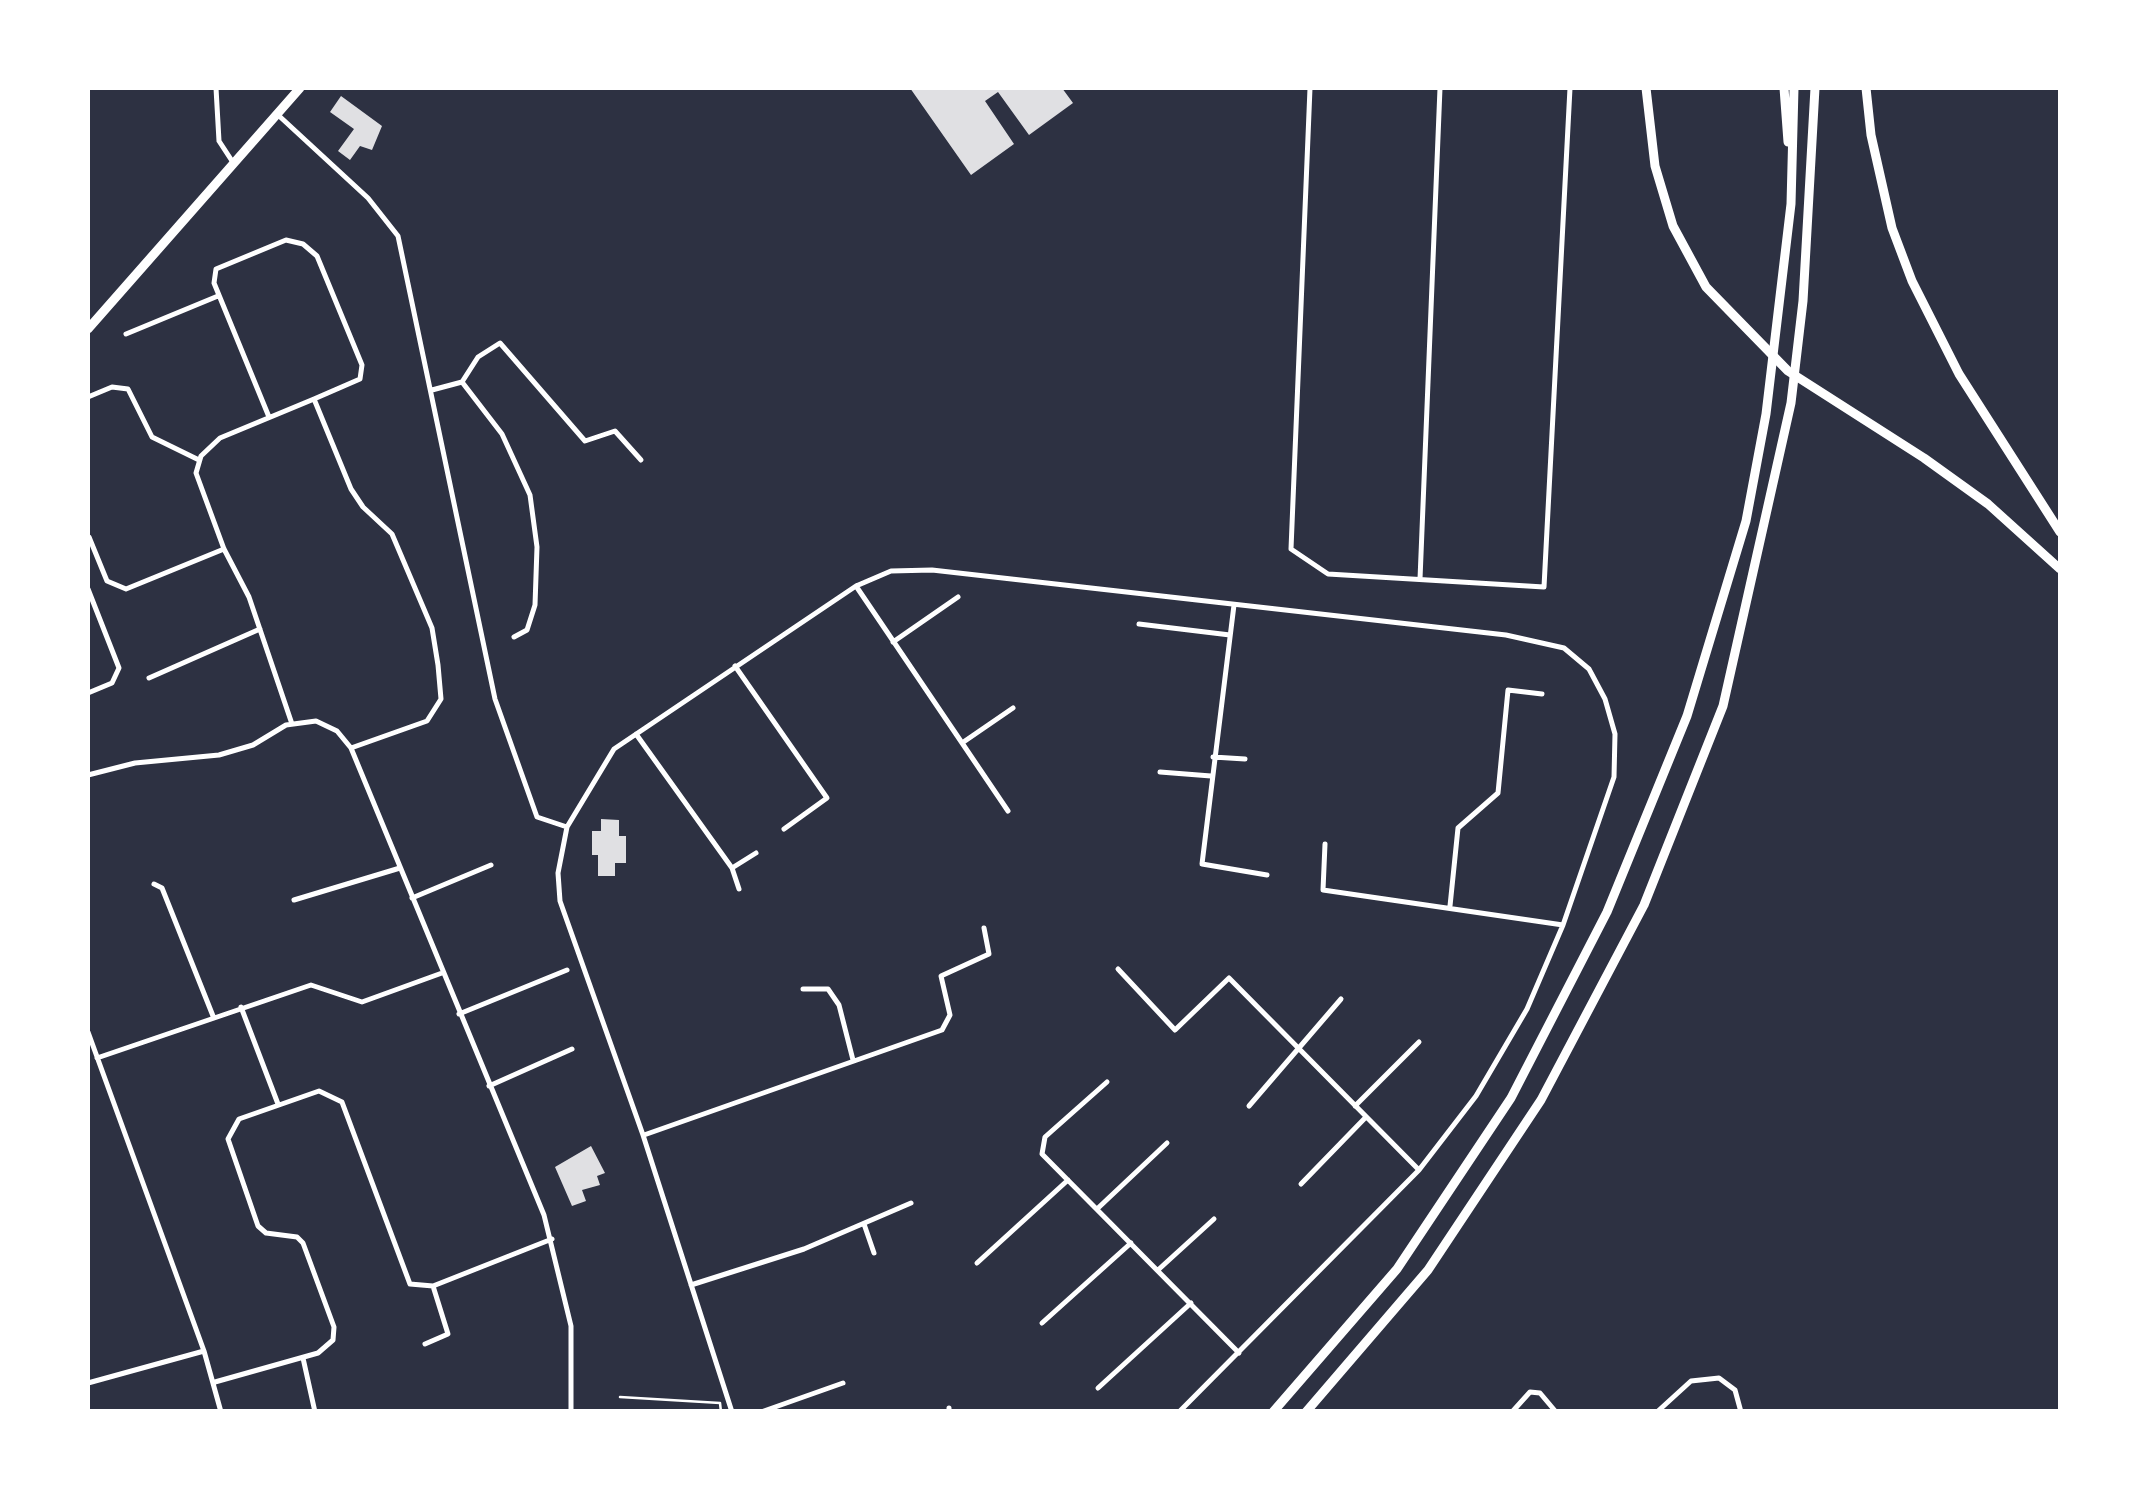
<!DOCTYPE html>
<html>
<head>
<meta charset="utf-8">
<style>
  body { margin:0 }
  #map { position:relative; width:2148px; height:1499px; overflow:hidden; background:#2d3142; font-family:"Work Sans",sans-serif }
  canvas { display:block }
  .frame { position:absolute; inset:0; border:90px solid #fff; pointer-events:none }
</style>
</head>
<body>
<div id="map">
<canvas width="2148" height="1499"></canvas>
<div class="frame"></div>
</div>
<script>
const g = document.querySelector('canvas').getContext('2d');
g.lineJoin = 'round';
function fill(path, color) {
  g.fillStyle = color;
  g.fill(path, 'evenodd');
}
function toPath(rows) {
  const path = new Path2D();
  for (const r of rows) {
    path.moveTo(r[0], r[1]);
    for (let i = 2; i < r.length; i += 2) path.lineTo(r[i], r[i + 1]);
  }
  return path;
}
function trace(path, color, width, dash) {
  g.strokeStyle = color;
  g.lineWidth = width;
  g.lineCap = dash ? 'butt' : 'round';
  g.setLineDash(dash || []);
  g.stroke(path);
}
const building = toPath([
  [910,88,1062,88,1073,103,1029,135,998,92,985,101,1014,144,971,175],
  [341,96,382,126,372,150,360,146,350,160,338,151,354,129,330,112],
  [601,819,619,820,619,836,626,836,626,863,615,863,615,876,598,876,598,855,592,855,592,831,601,831],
  [591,1146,605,1173,597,1176,600,1185,582,1190,586,1201,572,1206,555,1167]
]);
const path = toPath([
  [620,1397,720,1403,721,1412]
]);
const minor = toPath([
  [216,88,219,141,234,164],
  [1310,88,1291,549,1328,574,1544,587,1570,88],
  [277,114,368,198,398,236,495,699,537,817,567,827],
  [126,334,218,296],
  [462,382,478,357,500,343,585,441,615,431,641,460],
  [432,390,462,382,502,434,530,495,537,547,535,605,527,630,514,637],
  [88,397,112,387,128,389,152,437,199,460],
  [314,399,351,489,363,507,392,534,432,628,438,665,441,699,427,721,351,748],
  [269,417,214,283,216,269,286,240,303,244,317,256,362,365,360,379,314,399,220,438,201,456,196,473,224,549,249,597,292,724],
  [89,537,107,581,126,589,224,549],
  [1420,579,1440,88],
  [856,586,1008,811],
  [88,589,119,668,112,683,88,693],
  [1234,605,1202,864,1267,875],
  [1139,624,1230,635],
  [893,642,958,597],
  [735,666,827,798,784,829],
  [149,678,260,629],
  [636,734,732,868,739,889],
  [962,743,1013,708],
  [1213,757,1245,759],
  [1160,772,1211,776],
  [88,775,135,763,219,755,253,745,286,725,316,721,337,731,351,748,544,1215,571,1326,571,1412],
  [1325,844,1323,890,1563,925],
  [732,868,756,853],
  [154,884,162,888,213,1016],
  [412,898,491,865],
  [294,900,400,868],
  [1450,906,1458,828,1498,793,1508,690,1542,694],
  [1118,969,1175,1030,1229,978,1419,1170],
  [803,989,828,989,839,1005,853,1060],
  [241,1007,278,1104],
  [459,1014,567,970],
  [88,1032,204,1351,221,1412],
  [97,1058,311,985,362,1002,442,973],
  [1107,1082,1045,1137,1042,1154,1239,1353],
  [489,1086,572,1049],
  [1249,1106,1341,999],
  [1355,1106,1419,1042],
  [644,1135,942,1030,950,1015,941,976,989,954,984,928],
  [1301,1184,1366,1117],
  [1097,1209,1167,1143],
  [864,1224,874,1253],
  [977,1263,1068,1180],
  [1158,1270,1214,1219],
  [691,1285,804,1249,911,1203],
  [1042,1323,1131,1243],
  [425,1344,448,1334,433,1286],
  [303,1358,315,1412],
  [215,1382,318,1353,333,1340,334,1327,303,1243,297,1237,266,1233,258,1226,228,1139,239,1119,319,1091,342,1102,410,1284,433,1286,552,1239],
  [88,1383,204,1351],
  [1098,1388,1191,1303],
  [732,1412,643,1135,560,901,558,873,567,827,614,749,856,586,891,571,932,570,1506,635,1564,648,1589,669,1605,699,1615,734,1614,777,1563,925,1527,1009,1476,1096,1419,1170,1179,1412],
  [761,1412,843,1383],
  [949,1412,949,1408],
  [1512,1412,1530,1392,1540,1393,1556,1412],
  [1657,1412,1691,1381,1719,1378,1735,1390,1741,1412]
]);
const primary = toPath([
  [1646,88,1655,166,1673,226,1706,287,1788,371,1924,458,1988,504,2060,569],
  [1866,88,1871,135,1892,228,1912,281,1959,374,2060,532],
  [88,329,300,88]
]);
const trunk = toPath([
  [1784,88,1788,142],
  [1273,1412,1397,1269,1511,1098,1607,912,1687,716,1746,521,1766,414,1791,204,1794,88],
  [1306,1412,1428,1270,1541,1100,1644,905,1723,706,1791,403,1803,301,1815,88]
]);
fill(building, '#e0e0e3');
trace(path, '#fff', 2.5);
trace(minor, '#fff', 5);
trace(primary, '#fff', 9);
trace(trunk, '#fff', 9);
</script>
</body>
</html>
